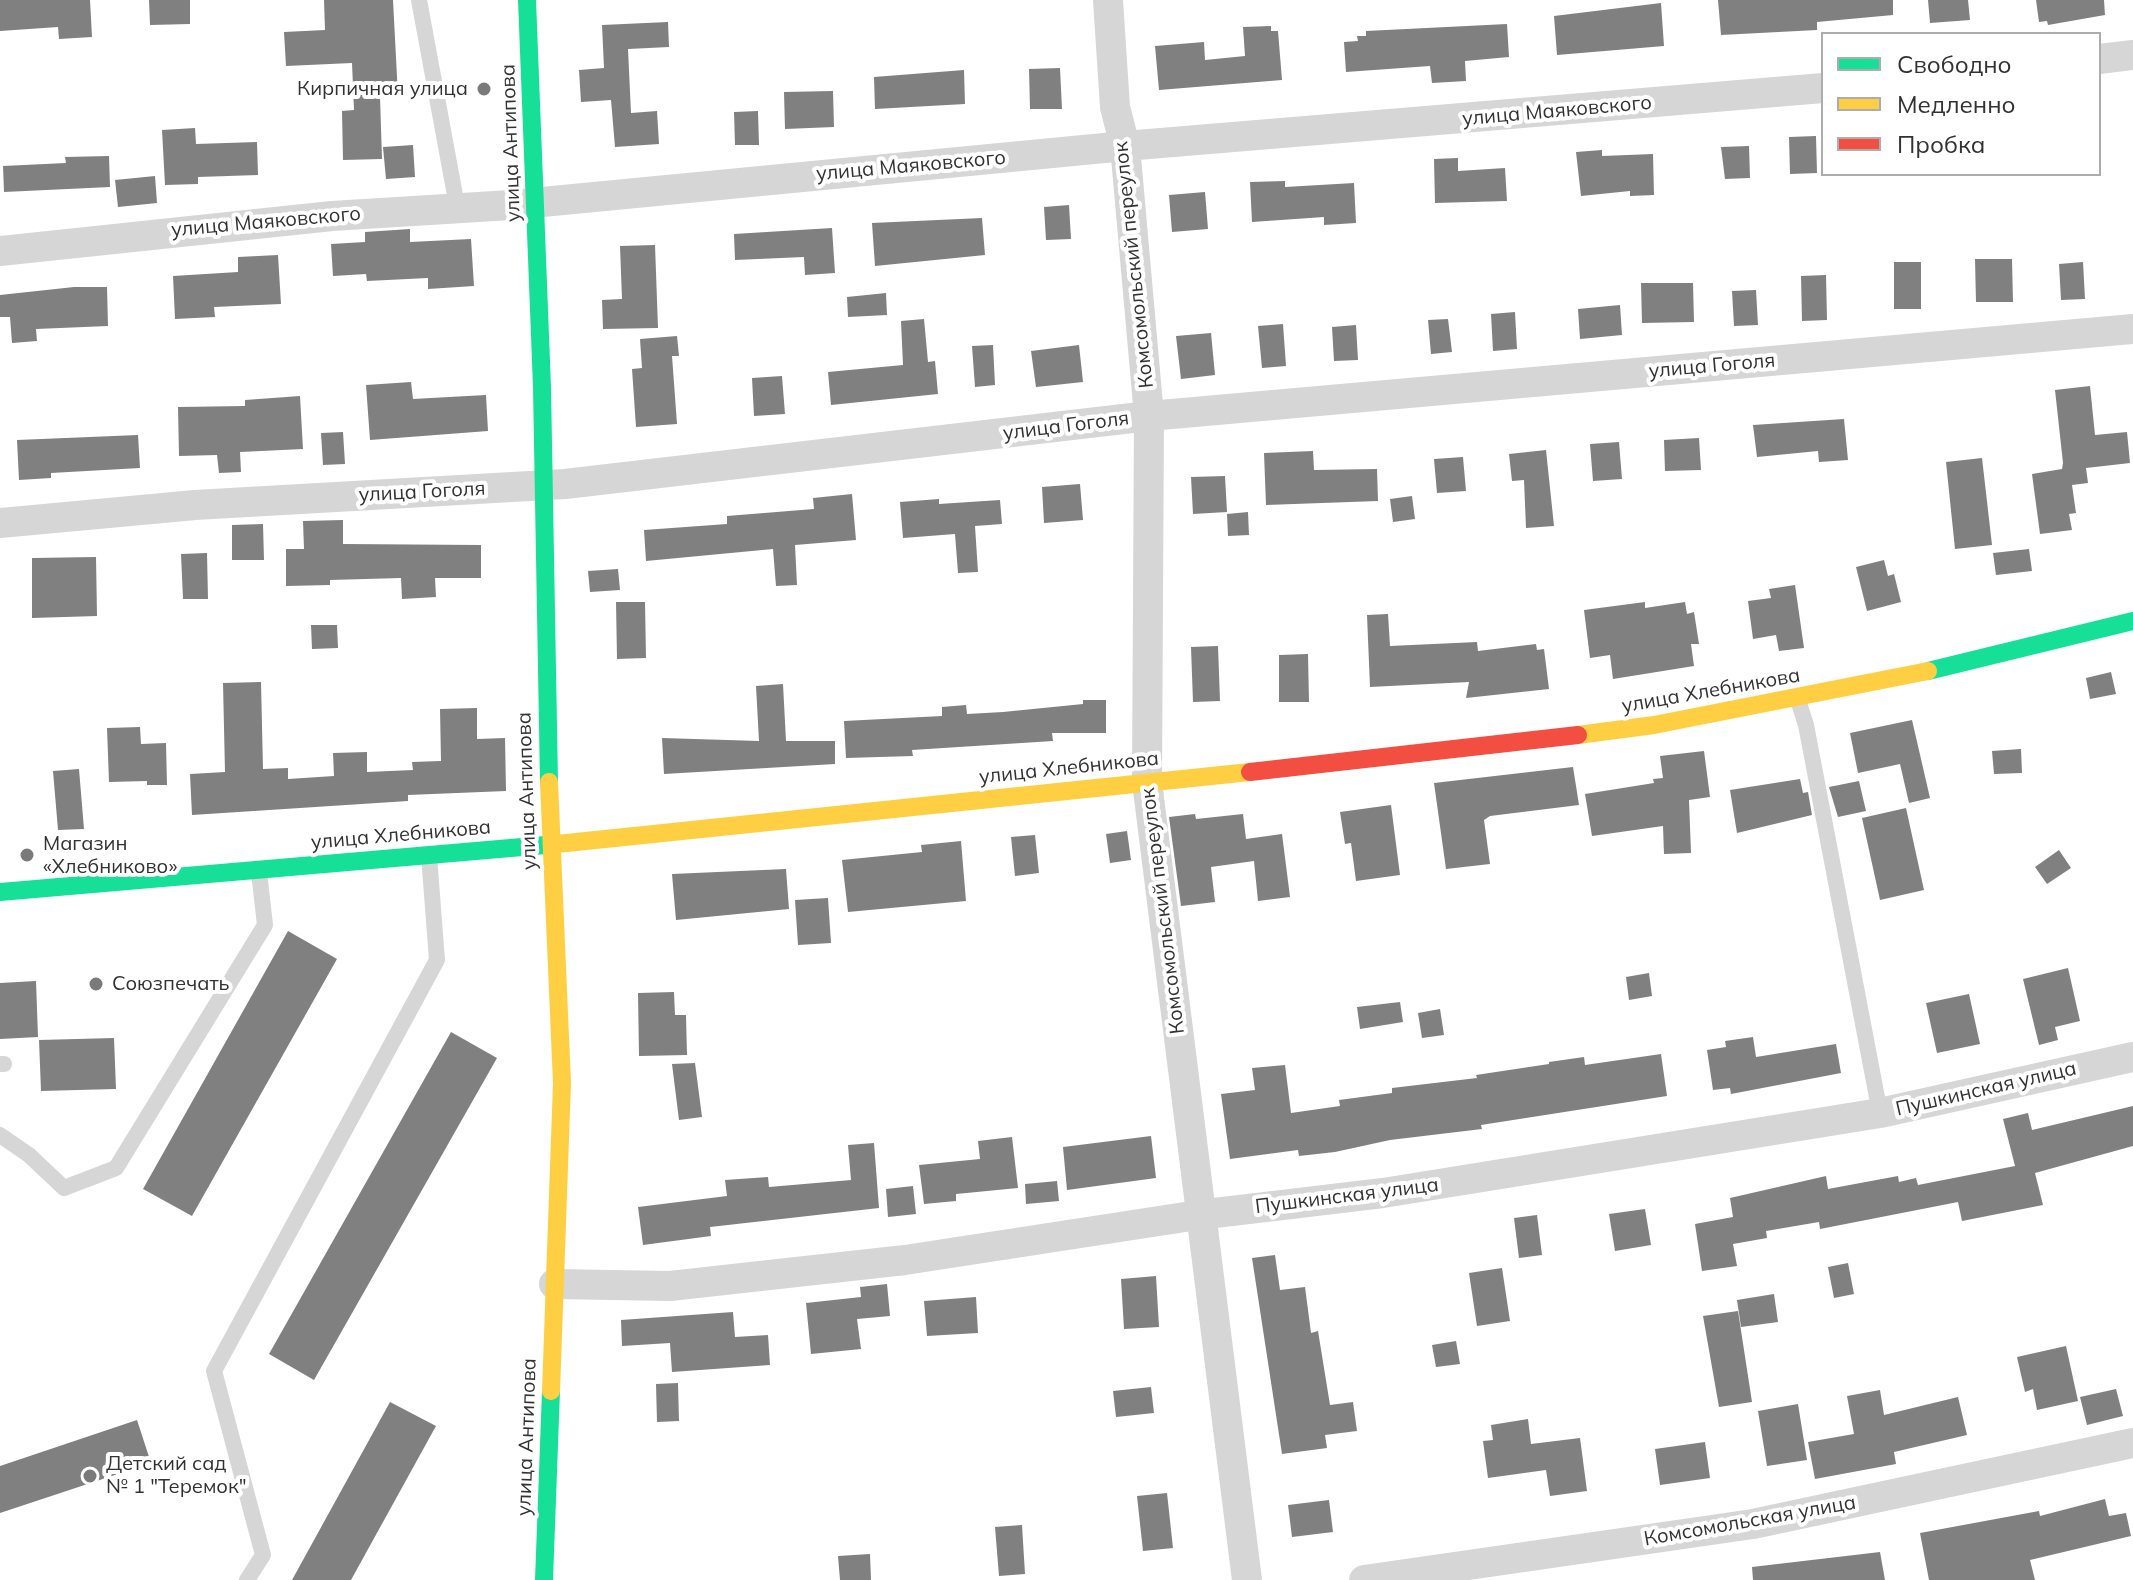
<!DOCTYPE html>
<html>
<head>
<meta charset="utf-8">
<style>
  body { margin:0 }
  #map { position:relative; width:2133px; height:1580px; overflow:hidden; background:#fff; font-family:Mulish,sans-serif }
  canvas { display:block }
  .legend { position:absolute; left:1821px; top:32px; width:280px; height:144px; box-sizing:border-box; background:#fff; border:2px solid #adadad; margin:0; padding:10px 14px; list-style:none; font-size:24px; color:#323232 }
  .legend li { display:flex; align-items:center; gap:16px; height:40px }
  .legend b { width:40px; border:2px solid #adadad }
</style>
</head>
<body>
<div id="map">
<canvas width="2133" height="1580"></canvas>
<ul class="legend">
<li><b style="height:10px;background:#16e098"></b>Свободно</li>
<li><b style="height:10px;background:#ffcf43"></b>Медленно</li>
<li><b style="height:10px;background:#f24e42"></b>Пробка</li>
</ul>
</div>
<script>
const g = document.querySelector('canvas').getContext('2d');
g.lineJoin = 'round';
function fill(path, color) {
  g.fillStyle = color;
  g.fill(path, 'evenodd');
}
function toPath(rows) {
  const path = new Path2D();
  for (const r of rows) {
    path.moveTo(r[0], r[1]);
    for (let i = 2; i < r.length; i += 2) path.lineTo(r[i], r[i + 1]);
  }
  return path;
}
function trace(path, color, width, dash) {
  g.strokeStyle = color;
  g.lineWidth = width;
  g.lineCap = dash ? 'butt' : 'round';
  g.setLineDash(dash || []);
  g.stroke(path);
}
function write(font, color, halo, rows, align = 'center') {
  g.font = font + ' Mulish,sans-serif';
  g.lineWidth = 8;
  g.setLineDash([]);
  g.textBaseline = 'middle';
  g.strokeStyle = halo;
  g.fillStyle = color;
  for (const [text, x, y, turn = 0] of rows) {
    g.save();
    g.translate(x, y);
    g.rotate((+turn || 0) * Math.PI / 180);
    g.textAlign = isNaN(turn) ? turn : align;
    if (halo) g.strokeText(text, 0, 0);
    g.fillText(text, 0, 0);
    g.restore();
  }
}
const building = toPath([
  [0,0,90,0,92,37,59,39,58,27,0,31],
  [149,0,190,0,190,24,150,25],
  [324,0,393,0,398,96,380,97,382,159,343,160,342,111,354,110,352,63,286,66,284,32,325,30],
  [1718,0,1893,0,1893,15,1817,22,1817,30,1721,35],
  [1928,0,1968,0,1970,20,1930,23],
  [2036,0,2104,0,2105,15,2048,25,2047,21,2039,22],
  [1661,3,1664,46,1557,55,1554,16],
  [668,22,669,47,628,49,631,113,657,111,659,144,615,147,611,100,581,102,579,70,604,68,602,25],
  [1507,24,1509,57,1465,61,1466,81,1432,83,1430,66,1346,72,1344,42,1358,41,1357,36,1366,36,1366,31],
  [1271,26,1271,31,1278,31,1282,80,1159,90,1155,46,1204,42,1205,60,1245,56,1243,27],
  [1060,68,1062,109,1030,109,1029,69],
  [964,70,965,104,875,109,874,77],
  [833,91,834,127,785,129,784,92],
  [758,111,759,145,735,145,734,112],
  [195,128,196,144,257,142,258,175,198,177,198,184,165,185,162,130],
  [1816,136,1817,173,1790,174,1789,137],
  [413,145,415,177,386,179,383,147],
  [1749,146,1750,178,1725,179,1721,147],
  [1602,150,1602,156,1653,154,1654,195,1630,196,1630,191,1581,196,1576,152],
  [109,156,110,187,4,192,3,166,66,163,65,157],
  [1458,158,1458,171,1505,168,1507,201,1435,203,1434,159],
  [155,176,157,203,118,207,115,180],
  [1285,181,1285,187,1354,183,1356,223,1324,225,1324,217,1252,222,1250,182],
  [1205,192,1208,229,1172,232,1169,195],
  [1069,205,1071,239,1046,240,1044,207],
  [982,218,985,255,875,266,872,223],
  [832,228,835,273,805,275,804,257,735,260,734,234],
  [410,229,410,242,471,239,474,286,428,289,428,278,367,281,366,274,333,276,331,244,365,242,365,232],
  [655,245,658,328,603,329,602,300,622,299,620,246],
  [278,255,281,304,214,307,215,317,175,319,173,276,238,272,238,257],
  [1975,259,2012,259,2013,302,1976,302],
  [1894,262,1921,262,1921,309,1894,309],
  [2083,262,2085,299,2061,300,2059,264],
  [1826,275,1827,320,1802,321,1801,276],
  [1641,283,1693,283,1694,322,1642,323],
  [74,287,107,287,108,326,36,329,37,341,12,343,10,317,0,317,0,295],
  [1756,290,1758,325,1734,326,1732,291],
  [886,293,887,315,848,317,847,297],
  [1620,305,1622,335,1580,339,1578,309],
  [1515,312,1517,349,1493,351,1491,314],
  [924,319,928,362,935,361,938,394,831,405,828,372,903,365,901,321],
  [1448,319,1452,352,1431,354,1428,320],
  [1283,324,1286,366,1262,368,1258,326],
  [1356,325,1358,360,1334,361,1332,327],
  [1211,333,1215,375,1181,379,1176,336],
  [677,336,679,356,672,356,677,424,636,427,632,369,642,368,640,339],
  [993,345,995,385,975,387,972,346],
  [1079,345,1083,382,1036,387,1031,351],
  [782,376,785,414,754,416,752,378],
  [411,382,413,399,486,395,488,431,370,440,366,385],
  [2090,386,2095,435,2127,432,2130,463,2086,468,2088,483,2072,485,2076,513,2069,514,2072,530,2040,534,2032,474,2062,469,2063,463,2055,390],
  [300,396,303,449,240,452,241,472,219,473,217,455,179,456,178,407,245,406,245,400],
  [1844,419,1848,460,1819,462,1818,451,1757,457,1753,425],
  [343,432,345,464,323,465,321,433],
  [138,435,140,468,51,473,51,478,19,480,17,440],
  [1699,438,1701,470,1665,471,1664,440],
  [1619,442,1622,479,1593,481,1590,444],
  [1546,450,1554,526,1526,528,1524,480,1512,481,1509,454],
  [1313,451,1314,470,1377,469,1378,501,1266,505,1264,453],
  [1463,457,1466,491,1437,493,1434,459],
  [1982,458,1992,545,1955,549,1946,462],
  [1225,476,1227,512,1193,514,1191,477],
  [1080,484,1083,520,1044,523,1042,487],
  [852,494,856,540,795,545,797,585,776,586,773,549,646,561,644,530,727,524,727,516,814,509,813,498],
  [1412,496,1415,519,1393,522,1390,499],
  [939,499,939,504,1000,500,1002,524,975,526,978,572,958,573,955,534,903,538,900,502],
  [1248,512,1249,535,1228,536,1227,514],
  [343,520,343,544,481,545,481,578,435,578,436,597,402,599,401,578,330,580,330,585,286,586,286,549,304,549,303,521],
  [263,524,264,560,232,560,232,525],
  [2029,549,2032,571,1996,575,1993,553],
  [207,553,208,599,183,599,181,554],
  [96,557,97,616,32,618,32,558],
  [1884,560,1888,576,1894,574,1901,602,1867,611,1856,567],
  [618,569,620,590,590,592,588,571],
  [1795,585,1804,648,1779,651,1776,635,1753,639,1748,601,1771,598,1769,589],
  [616,602,645,602,646,658,617,659],
  [1645,602,1645,608,1685,602,1687,614,1694,612,1699,644,1691,644,1694,666,1613,679,1610,655,1590,658,1584,610],
  [1388,614,1390,646,1477,642,1478,651,1536,644,1537,650,1544,649,1549,689,1466,698,1469,682,1370,687,1367,615],
  [311,625,337,625,338,648,312,649],
  [1218,646,1220,701,1193,702,1191,647],
  [1308,654,1309,702,1279,702,1279,655],
  [2111,672,2116,694,2090,699,2086,678],
  [261,682,263,769,288,768,288,779,334,776,333,753,367,752,367,772,413,770,412,762,441,761,440,709,477,708,477,739,505,738,506,791,408,795,408,801,192,815,190,774,225,772,223,683],
  [783,684,786,741,835,741,835,764,664,774,662,738,759,741,756,686],
  [1083,700,1106,700,1106,733,1052,733,1053,741,912,750,913,756,846,758,844,721,942,716,942,707,966,705,967,714,1003,712,1083,704],
  [1912,720,1930,798,1909,803,1900,764,1858,773,1850,733],
  [140,727,141,744,166,743,167,785,147,785,147,781,109,782,107,728],
  [2021,749,2022,773,1994,774,1992,751],
  [1704,751,1710,797,1689,800,1691,853,1664,854,1663,826,1592,836,1585,794,1654,783,1653,779,1663,778,1660,756],
  [1573,767,1579,805,1490,816,1484,820,1490,864,1446,869,1434,783],
  [79,769,84,829,58,830,53,771],
  [1800,779,1803,793,1808,792,1812,815,1737,833,1730,790],
  [1859,781,1866,811,1838,817,1829,787],
  [1391,805,1400,875,1356,881,1351,843,1345,844,1340,812],
  [1906,808,1924,890,1880,900,1862,818],
  [1195,814,1196,819,1243,814,1246,839,1282,834,1290,897,1258,901,1254,861,1211,867,1215,902,1181,906,1169,817],
  [1127,831,1131,860,1110,863,1106,834],
  [1035,835,1039,873,1015,876,1011,837],
  [961,841,966,901,848,912,842,860,922,852,921,845],
  [2059,850,2071,868,2047,884,2035,867],
  [786,869,789,909,676,920,672,874],
  [828,898,831,943,798,945,795,900],
  [288,931,337,959,192,1216,143,1189],
  [2068,968,2080,1021,2055,1027,2058,1040,2039,1045,2023,979],
  [1649,973,1652,996,1629,1000,1626,977],
  [36,981,38,1037,0,1039,0,983],
  [674,992,675,1015,686,1015,687,1055,639,1056,638,993],
  [1969,994,1980,1044,1937,1053,1926,1003],
  [1400,1002,1403,1022,1360,1029,1357,1007],
  [1440,1009,1444,1035,1422,1038,1418,1013],
  [451,1032,497,1058,314,1380,269,1354],
  [1753,1037,1756,1057,1836,1044,1841,1073,1731,1094,1730,1088,1713,1090,1707,1050,1726,1047,1725,1041],
  [114,1038,116,1089,41,1091,39,1040],
  [1661,1054,1667,1096,1481,1125,1482,1129,1390,1140,1335,1152,1299,1156,1298,1150,1230,1159,1221,1094,1255,1090,1252,1068,1285,1065,1291,1113,1340,1106,1339,1100,1392,1093,1392,1088,1477,1078,1476,1075,1549,1064,1549,1062,1584,1057,1585,1065],
  [695,1063,702,1117,679,1120,672,1064],
  [2133,1106,2133,1146,2035,1173,2043,1205,1962,1221,1958,1202,1820,1229,1819,1222,1766,1231,1767,1238,1733,1244,1737,1266,1702,1271,1695,1224,1733,1217,1730,1198,1826,1176,1828,1189,1898,1176,1899,1182,1916,1178,1918,1185,2015,1166,2003,1119,2028,1113,2032,1130],
  [1151,1136,1156,1178,1067,1190,1063,1147],
  [1012,1137,1018,1188,956,1194,956,1201,924,1204,919,1165,980,1159,978,1141],
  [874,1143,879,1208,710,1227,711,1236,643,1245,638,1207,727,1196,725,1180,768,1177,769,1187,851,1180,848,1145],
  [1057,1181,1059,1201,1026,1204,1025,1184],
  [913,1186,916,1214,888,1217,886,1189],
  [1645,1209,1651,1245,1615,1251,1609,1214],
  [1537,1215,1542,1255,1519,1258,1514,1218],
  [1275,1255,1280,1290,1305,1287,1311,1333,1318,1331,1330,1405,1353,1402,1357,1431,1325,1435,1327,1448,1282,1454,1252,1258],
  [1848,1263,1854,1294,1834,1298,1828,1267],
  [1502,1268,1510,1321,1477,1326,1469,1273],
  [1156,1276,1159,1327,1124,1329,1121,1279],
  [887,1284,890,1316,857,1319,861,1349,811,1354,806,1303,861,1297,860,1287],
  [1774,1294,1778,1322,1741,1327,1737,1300],
  [976,1297,978,1333,927,1336,924,1301],
  [1738,1311,1752,1402,1719,1407,1703,1316],
  [733,1312,735,1337,768,1335,770,1365,672,1372,670,1343,622,1346,621,1320],
  [1456,1341,1460,1364,1436,1367,1432,1345],
  [2066,1346,2078,1401,2037,1410,2033,1389,2025,1392,2017,1357],
  [678,1383,679,1421,657,1422,656,1384],
  [1151,1387,1154,1413,1116,1417,1113,1391],
  [2116,1389,2123,1416,2087,1425,2080,1397],
  [1880,1390,1884,1415,1958,1397,1967,1435,1894,1452,1896,1464,1815,1479,1808,1442,1854,1434,1847,1396],
  [390,1402,436,1426,351,1580,292,1580],
  [1798,1404,1807,1460,1767,1466,1758,1411],
  [1528,1419,1531,1444,1580,1438,1587,1491,1550,1496,1546,1470,1488,1478,1483,1441,1493,1440,1491,1425],
  [137,1420,151,1463,0,1513,0,1466],
  [1705,1442,1710,1478,1660,1485,1655,1449],
  [1167,1493,1173,1548,1143,1551,1137,1496],
  [2105,1499,2109,1516,2126,1513,2131,1536,2030,1560,2035,1580,1929,1580,1920,1533,2039,1511,2040,1516],
  [1329,1500,1333,1532,1292,1537,1288,1505],
  [1022,1525,1025,1574,999,1576,995,1527],
  [1880,1552,1885,1580,1753,1580,1752,1567],
  [870,1554,871,1580,840,1580,838,1556]
]);
const lane = toPath([
  [419,0,457,206],
  [1798,700,1806,725,1880,1113],
  [0,1064,4,1064],
  [0,1135,29,1155,64,1188,116,1168,265,925,259,872],
  [247,1580,263,1555,214,1371,437,960,429,856]
]);
const street = toPath([
  [1108,0,1115,107,1125,146,1149,416,1147,782,1247,1580],
  [2099,59,2133,55],
  [0,251,332,216,511,205,1125,146,1823,88],
  [0,523,195,505,565,484,1149,416,2133,329],
  [554,1284,670,1286,905,1260,1198,1215,1383,1193,1880,1113,2133,1057],
  [1364,1580,1753,1524,2133,1443]
]);
const fast = toPath([
  [527,0,542,387,549,782],
  [1928,671,2133,621],
  [0,892,557,844],
  [544,1580,551,1391]
]);
const slow = toPath([
  [1578,735,1654,725,1928,671],
  [549,782,562,1083,551,1391],
  [557,844,1250,772]
]);
const jam = toPath([
  [1250,772,1578,735]
]);
const markers = [
  [484,89,8,"#7a7a7a"],
  [27,855,8,"#7a7a7a"],
  [96,984,8,"#7a7a7a"],
  [90,1476,8,"#7a7a7a"]
];
const poiNames = [
  ["Кирпичная улица",468,89,"right"],
  ["Магазин",43,844],
  ["«Хлебниково»",43,867],
  ["Союзпечать",112,984],
  ["Детский сад",106,1464],
  ["№ 1 \"Теремок\"",106,1487]
];
const streetNames = [
  ["улица Маяковского",1557,111,-5],
  ["улица Антипова",511,143,-92],
  ["улица Маяковского",911,166,-5],
  ["улица Маяковского",266,222,-5],
  ["Комсомольский переулок",1134,265,-96],
  ["улица Гоголя",1712,366,-5],
  ["улица Гоголя",1066,426,-7],
  ["улица Гоголя",422,492,-3],
  ["улица Хлебникова",1711,691,-10],
  ["улица Хлебникова",1069,768,-6],
  ["улица Антипова",527,791,-92],
  ["улица Хлебникова",401,835,-5],
  ["Комсомольский переулок",1163,911,-97],
  ["Пушкинская улица",1986,1089,-13],
  ["Пушкинская улица",1347,1196,-7],
  ["улица Антипова",527,1437,-88],
  ["Комсомольская улица",1750,1521,-10]
];
fill(building, '#808080');
trace(lane, '#d6d6d6', 16);
trace(street, '#d6d6d6', 30);
trace(fast, '#16e098', 18);
trace(slow, '#ffcf43', 18);
trace(jam, '#f24e42', 18);
for (const [x, y, r, color] of markers) {
  const dot = new Path2D();
  dot.arc(x, y, r, 0, 2 * Math.PI);
  g.fillStyle = color;
  g.fill(dot);
  trace(dot, '#fff', 3);
}
write('20px', '#323232', '#fff', poiNames, 'left');
write('20px', '#323232', '#fff', streetNames);
</script>
</body>
</html>
